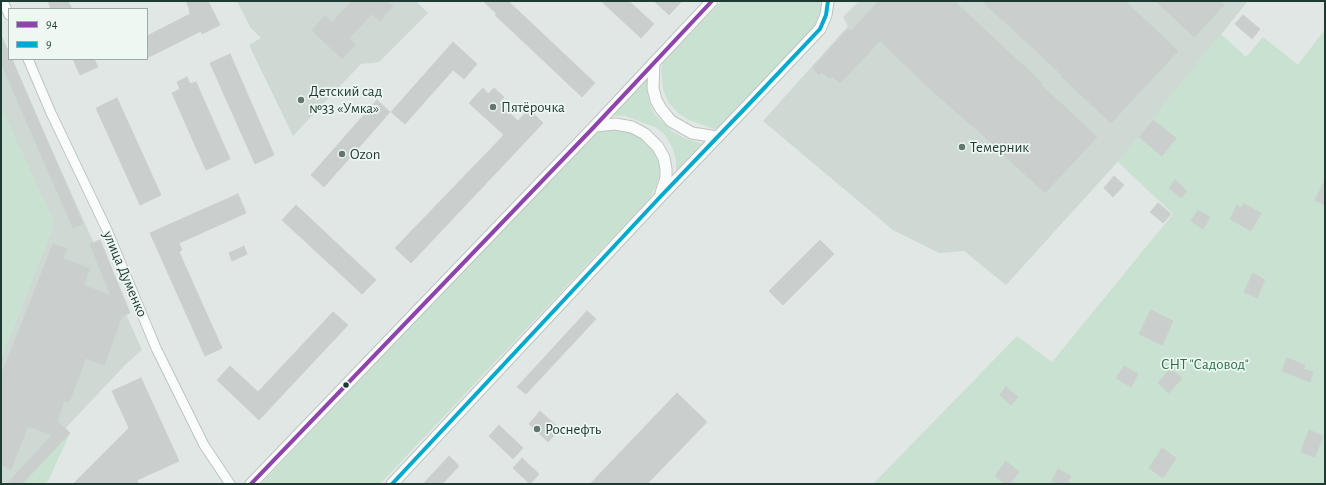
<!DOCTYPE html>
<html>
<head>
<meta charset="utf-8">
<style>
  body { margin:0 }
  #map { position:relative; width:1326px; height:485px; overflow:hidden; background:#e1e7e4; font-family:"Alegreya Sans",sans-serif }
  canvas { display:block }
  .frame { position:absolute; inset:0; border:2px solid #1f3a33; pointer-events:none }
  .legend { position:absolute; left:8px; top:8px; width:140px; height:52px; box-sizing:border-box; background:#eef7f2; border:1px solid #9baba6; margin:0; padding:5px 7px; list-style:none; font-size:12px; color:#1f3a33 }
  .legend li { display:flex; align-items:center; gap:8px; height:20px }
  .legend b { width:20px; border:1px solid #9baba6 }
</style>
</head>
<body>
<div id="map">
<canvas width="1326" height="485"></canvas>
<div class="frame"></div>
<ul class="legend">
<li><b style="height:5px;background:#8e44ad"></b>94</li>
<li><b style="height:5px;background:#00a9ce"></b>9</li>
</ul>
</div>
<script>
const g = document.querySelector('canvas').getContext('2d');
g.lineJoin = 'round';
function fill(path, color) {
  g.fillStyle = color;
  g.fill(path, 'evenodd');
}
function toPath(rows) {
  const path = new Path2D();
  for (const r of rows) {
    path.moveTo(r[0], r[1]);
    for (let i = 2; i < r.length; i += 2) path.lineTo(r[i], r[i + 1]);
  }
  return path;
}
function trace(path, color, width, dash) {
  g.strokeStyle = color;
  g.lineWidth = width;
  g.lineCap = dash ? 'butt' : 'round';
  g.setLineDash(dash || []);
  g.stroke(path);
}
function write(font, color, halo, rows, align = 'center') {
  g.font = font + ' "Alegreya Sans",sans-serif';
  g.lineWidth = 3.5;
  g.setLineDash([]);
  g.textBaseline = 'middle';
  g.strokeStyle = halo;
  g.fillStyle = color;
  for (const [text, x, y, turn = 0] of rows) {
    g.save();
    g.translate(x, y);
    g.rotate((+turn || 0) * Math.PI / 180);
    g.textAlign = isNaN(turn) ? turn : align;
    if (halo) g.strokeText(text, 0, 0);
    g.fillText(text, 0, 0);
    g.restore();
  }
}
const built = toPath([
  [237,1,416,1,428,13,379,62,361,64,293,136,249,45,261,38,250,27],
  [859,1,1248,1,1123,156,1006,285,964,251,939,253,893,230,763,121,848,26,843,17],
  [1,36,9,59,11,59,142,350,126,364,13,484,1,484,1,358,54,224,1,108]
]);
const green = toPath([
  [722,1,819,1,821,3,822,9,816,27,719,128,714,129,689,120,678,113,668,102,663,89,661,70,663,62],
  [1325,29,1325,484,873,484,1017,336,1052,362,1173,214,1118,162,1221,34,1246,57,1263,37,1298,65],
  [649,74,648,93,649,101,654,114,673,132,687,139,703,144,676,171,676,161,673,149,665,135,655,127,625,116,607,115],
  [1,108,54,224,1,358],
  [617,128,630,130,649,143,656,154,660,165,659,177,656,186,650,198,380,484,261,484,591,135,605,130],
  [70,433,48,481,44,484,22,484]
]);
const building = toPath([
  [48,1,68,1,72,9,51,9,48,1],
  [186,1,208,1,220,25,202,34,201,31,147,58,147,36,190,14,189,8,186,1],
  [352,1,388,1,393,6,380,21,372,14,349,38,355,45,342,59,312,30,325,16,332,22,352,1],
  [483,1,508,1,595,83,582,97,495,15,497,14,483,1],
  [601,1,629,1,654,24,641,38,601,1],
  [654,1,682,1,669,15,654,1],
  [879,1,954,1,1042,83,1040,84,1097,137,1045,193,986,138,929,88,880,41,840,83,832,76,830,79,822,72,819,75,812,68,848,29,851,31,879,1],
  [982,1,1125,1,1178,51,1111,123,1061,76,1062,75,982,1],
  [1156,1,1219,1,1224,5,1194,37,1156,1],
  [1243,15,1260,29,1252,39,1235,24,1243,15],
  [1,35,9,53,9,59,12,59,83,224,73,228,1,63,1,35],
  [453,42,477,64,464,79,453,70,405,124,391,112,453,42],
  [230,54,274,155,255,164,210,63,230,54],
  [73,59,94,59,98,67,80,75,73,59],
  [187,77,190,84,196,82,230,159,206,170,172,93,180,89,177,82,187,77],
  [483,88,488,94,494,88,504,97,499,103,518,121,529,109,543,123,411,263,395,248,504,135,469,103,483,88],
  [117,98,161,195,140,205,96,108,117,98],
  [377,100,390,112,324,187,311,175,377,100],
  [1153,120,1176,138,1162,156,1139,137,1153,120],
  [1114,176,1124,185,1113,197,1104,188,1114,176],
  [1175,180,1187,191,1181,198,1169,188,1175,180],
  [1325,180,1325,205,1315,200,1325,180],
  [238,194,246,213,179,243,182,250,179,252,222,348,205,356,150,233,238,194],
  [1158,203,1171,214,1163,223,1150,212,1158,203],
  [1244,204,1261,213,1251,231,1230,219,1237,205,1242,208,1244,204],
  [296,205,376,280,362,294,282,220,296,205],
  [1198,210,1210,217,1203,229,1191,221,1198,210],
  [100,240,130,313,122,316,104,365,86,358,69,402,64,401,57,421,70,433,22,484,7,484,52,435,28,426,11,469,1,465,1,376,53,244,67,249,63,258,90,269,83,285,111,296,90,244,100,240],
  [820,240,834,254,783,305,769,291,820,240],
  [244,246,247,254,232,261,229,253,244,246],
  [1253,273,1265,280,1257,298,1244,292,1253,273],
  [1151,310,1173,321,1162,345,1139,334,1151,310],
  [587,311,596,319,526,394,517,387,587,311],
  [333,312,348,325,259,420,217,380,230,366,258,392,333,312],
  [1287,358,1305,365,1303,369,1313,372,1310,382,1282,371,1287,358],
  [1124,366,1138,374,1131,387,1116,378,1124,366],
  [1170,368,1182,378,1169,393,1158,383,1170,368],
  [141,378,179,461,137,480,138,484,73,484,129,428,112,391,141,378],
  [1006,387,1018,397,1011,405,1000,395,1006,387],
  [677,393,707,422,647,484,590,484,677,393],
  [540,411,560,429,548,442,529,424,540,411],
  [499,425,523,448,513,459,489,436,499,425],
  [1309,430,1323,436,1315,457,1301,452,1309,430],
  [1162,448,1176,458,1163,478,1149,468,1162,448],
  [449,456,459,466,442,484,423,484,449,456],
  [522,458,539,474,530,484,513,468,522,458],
  [1006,461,1019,472,1010,484,1005,484,995,476,1006,461],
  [1058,469,1071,476,1067,484,1057,484,1052,481,1058,469]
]);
const minor = toPath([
  [3,1,9,15],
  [28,59,51,113,107,230,156,348,204,445,230,484]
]);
const tertiary = toPath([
  [654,63,653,88,656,100,661,109,671,121,692,133,717,137],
  [595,126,615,124,632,127,645,134,658,147,664,158,666,169,666,178,661,193],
  [251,484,593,128,712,1],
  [392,484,661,196,751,102,820,29,826,15,828,1]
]);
const bus1 = toPath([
  [251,484,593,128,712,1]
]);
const bus2 = toPath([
  [392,484,661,196,751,102,820,29,826,15,828,1]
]);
const markers = [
  [301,100,4,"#637771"],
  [493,107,4,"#637771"],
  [962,147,4,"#637771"],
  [342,154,4,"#637771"],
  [346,385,3.5,"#1f3a33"],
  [537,429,4,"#637771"]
];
const poiNames = [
  ["Детский сад",309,91],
  ["№33 «Умка»",309,108],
  ["Пятёрочка",501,107],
  ["Темерник",970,147],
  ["Ozon",350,154],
  ["Роснефть",545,429]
];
const streetNames = [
  ["улица Думенко",125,274,67]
];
const parkNames = [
  ["СНТ \"Садовод\"",1205,364]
];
fill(built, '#ced9d4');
fill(green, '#c9e1d0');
fill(building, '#cacfcd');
trace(building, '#c9d0cd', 1);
trace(minor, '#bec4c1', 11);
trace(tertiary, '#bec4c1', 13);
trace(minor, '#fafbfb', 9);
trace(tertiary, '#fafbfb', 11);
trace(bus1, '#8e44ad', 4);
trace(bus2, '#00a9ce', 4);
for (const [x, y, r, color] of markers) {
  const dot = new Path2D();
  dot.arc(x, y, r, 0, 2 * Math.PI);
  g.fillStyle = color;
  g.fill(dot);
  trace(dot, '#eef7f2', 1.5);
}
write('15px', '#1f3a33', '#eef7f2', poiNames, 'left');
write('15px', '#1f3a33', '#eef7f2', streetNames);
write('15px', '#287145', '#eef7f2', parkNames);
</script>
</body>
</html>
